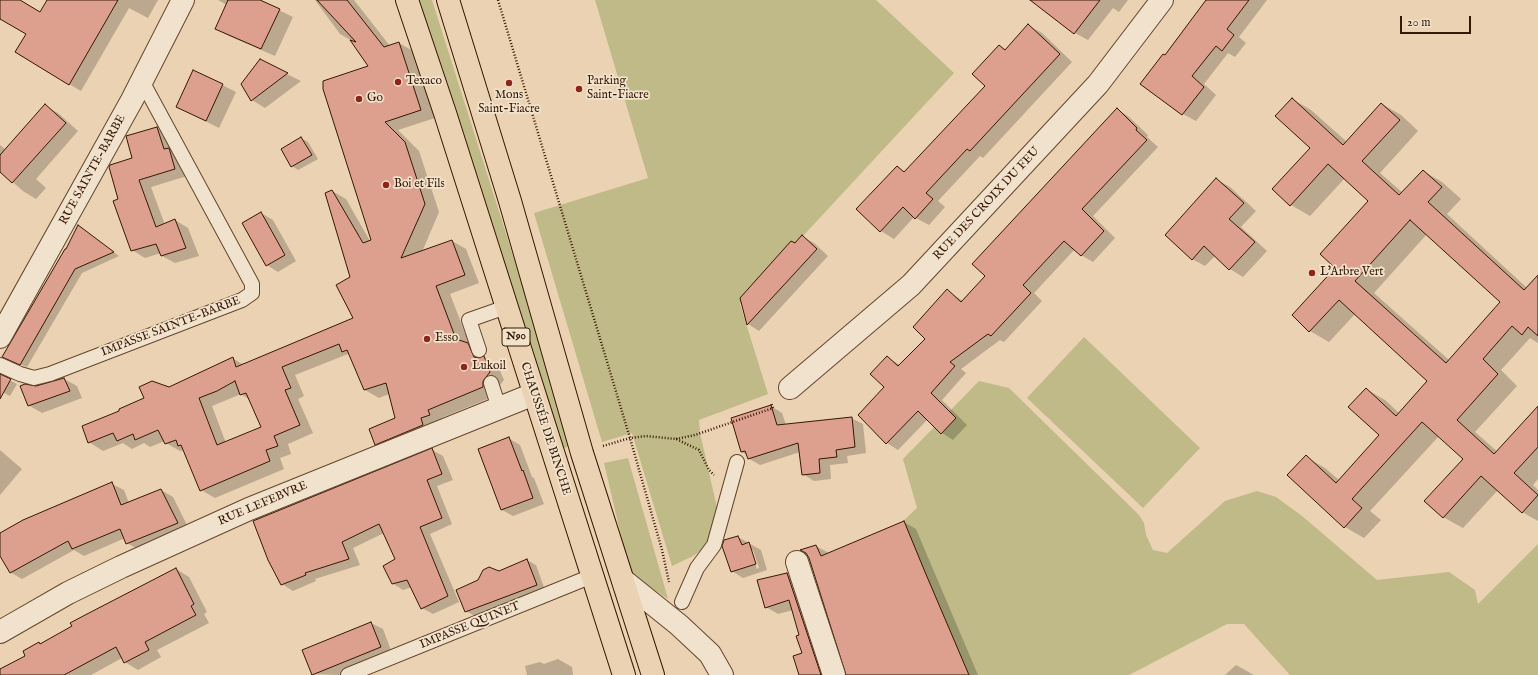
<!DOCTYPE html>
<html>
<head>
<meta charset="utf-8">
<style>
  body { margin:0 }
  #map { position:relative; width:1538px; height:675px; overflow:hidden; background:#ead2b2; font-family:"IM FELL English",serif }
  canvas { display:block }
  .scale { position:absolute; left:1400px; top:16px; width:71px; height:18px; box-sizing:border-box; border:2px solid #371803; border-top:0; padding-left:5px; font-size:12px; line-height:14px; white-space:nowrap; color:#371803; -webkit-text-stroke:3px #f1e2cd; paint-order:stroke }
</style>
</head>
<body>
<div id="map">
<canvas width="1538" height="675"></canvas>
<div class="scale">20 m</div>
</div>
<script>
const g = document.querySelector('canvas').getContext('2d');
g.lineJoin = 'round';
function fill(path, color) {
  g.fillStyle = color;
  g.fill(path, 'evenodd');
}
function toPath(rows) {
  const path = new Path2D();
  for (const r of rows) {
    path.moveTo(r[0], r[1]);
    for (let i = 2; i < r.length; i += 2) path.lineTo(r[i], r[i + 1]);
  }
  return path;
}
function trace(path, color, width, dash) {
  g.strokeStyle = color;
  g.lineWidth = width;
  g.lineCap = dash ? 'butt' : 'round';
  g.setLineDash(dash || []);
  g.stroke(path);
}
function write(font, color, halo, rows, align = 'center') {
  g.font = font + ' "IM FELL English",serif';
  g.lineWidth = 3.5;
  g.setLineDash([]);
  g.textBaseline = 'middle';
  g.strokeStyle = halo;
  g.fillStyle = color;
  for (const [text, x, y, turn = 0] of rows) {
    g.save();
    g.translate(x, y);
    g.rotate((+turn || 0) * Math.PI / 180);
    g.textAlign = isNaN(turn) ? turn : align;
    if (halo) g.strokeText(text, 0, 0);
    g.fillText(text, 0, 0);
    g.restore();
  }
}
const green = toPath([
  [418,0,432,0,573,445,561,449],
  [595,0,876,0,954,73,740,304,768,394,699,420,700,433,718,512,709,545,693,556,672,566,632,433,602,442,534,213,648,178],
  [1084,337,1200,448,1143,508,1027,398],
  [979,381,1009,388,1139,515,1144,523,1146,535,1153,550,1167,553,1225,501,1257,491,1276,497,1302,516,1377,580,1449,572,1475,590,1478,604,1538,544,1538,675,1290,675,1244,624,1227,624,1129,675,951,675,888,535,917,508,903,459],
  [628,458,668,599,630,574,604,463]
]);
const shadow = toPath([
  [0,0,18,0,40,13,48,0,158,0,148,18,129,8,81,91,19,55,19,48,27,34,0,18],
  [218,0,258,0,293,17,275,56,229,36,216,29,227,5],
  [315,0,354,0,390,46,399,43,413,51,435,118,398,130,419,151,439,212,422,252,452,241,466,249,479,283,450,294,470,346,482,353,484,357,498,366,504,380,497,389,497,395,441,418,443,423,390,452,376,444,396,419,389,394,379,398,365,390,351,356,348,354,295,375,304,396,298,399,313,433,288,444,291,454,280,458,284,469,215,498,201,490,184,450,180,451,166,443,165,441,150,447,144,443,132,449,123,443,103,451,89,442,121,412,169,388,232,358,244,365,355,318,351,277,332,191,346,199,370,241,372,241,370,67,352,41,340,34],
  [241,394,250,400,263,428,226,443,212,406],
  [1056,0,1128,0,1119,12,1113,8,1088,40,1075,33],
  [1207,0,1267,0,1239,37,1246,43,1235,57,1228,53,1204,84,1216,95,1196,121,1183,114,1165,56],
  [1029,26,1042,33,1072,62,983,158,980,156,938,201,945,207,929,225,914,217,894,239,881,231,857,209,897,167,905,172,986,86,999,46,1007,50],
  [260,61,301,81,265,108,252,100,242,84],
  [194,71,236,92,219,128,177,107],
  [1292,99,1311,110,1347,142,1382,104,1401,115,1418,131,1380,173,1403,193,1423,171,1442,182,1461,199,1447,214,1527,288,1538,290,1538,343,1530,338,1501,370,1517,386,1475,432,1498,452,1538,407,1538,479,1533,485,1538,490,1538,521,1522,512,1498,490,1463,528,1443,517,1464,459,1439,436,1370,511,1381,520,1364,538,1345,527,1306,457,1325,468,1339,480,1381,435,1366,389,1385,400,1399,413,1429,381,1355,314,1329,342,1310,331,1337,268,1370,200,1345,178,1310,216,1291,205,1273,189,1311,148],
  [1427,234,1502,302,1449,360,1374,293],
  [45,106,58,113,78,131,36,179,46,188,36,199,23,191,0,171,0,145,6,150],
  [1117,109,1128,116,1148,135,1147,137,1158,147,1093,216,1115,238,1093,262,1081,255,1075,249,1034,293,1042,301,1004,342,1000,340,961,369,966,373,942,400,967,425,953,440,942,433,928,419,898,450,887,443,859,415,885,387,887,357,900,365,926,339,947,290,963,301,986,276],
  [157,128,170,135,187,176,151,187,165,225,175,220,188,228,199,256,175,263,162,256,161,253,145,258,132,250,119,200,133,159],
  [301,138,308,142,318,159,298,170,292,166],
  [1216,179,1230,187,1256,211,1241,227,1267,251,1243,277,1230,269,1215,256,1205,266,1192,259],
  [261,213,273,220,296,261,278,272,267,265],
  [91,236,119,256,82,273,27,367,10,360,65,249],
  [802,236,814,243,828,256,759,331,748,324,741,298],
  [0,375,17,384,10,396,0,391],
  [64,379,77,386,82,398,42,413,28,405],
  [771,406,782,413,786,425,851,418,863,424,866,453,847,456,848,463,830,465,831,479,814,481,803,474,800,452,760,465,748,458,747,455,742,452],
  [508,438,520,445,532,477,534,478,544,504,513,516,502,510],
  [0,450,22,469,0,495],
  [432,450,443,456,453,480,437,486,452,524,430,534,459,602,433,614,422,608,412,587,403,590,392,583,396,560,384,533,353,548,360,565,315,579,316,581,293,591,282,584],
  [112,484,124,490,129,503,161,490,173,497,189,529,139,550,127,543,125,538,84,556,74,550,22,579,10,572,0,554,0,537],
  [904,522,916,529,978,675,847,675,810,558,806,552,803,550,816,546,829,553],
  [738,537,761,550,767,570,743,578,732,571],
  [751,550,753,550,759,568,757,569],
  [527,560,536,565,545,590,475,616,466,611,499,572],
  [176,569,189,577,207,612,204,614,209,623,157,650,161,657,138,670,125,662,122,658,91,675,14,675,27,657,39,643,41,644],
  [787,574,800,581,831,675,799,675,804,654,801,635,793,610,778,614,766,607],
  [371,623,383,629,392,653,339,675,313,674],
  [558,659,572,667,573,675,527,675,525,666,540,662,544,664],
  [1236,665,1254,675,1225,675]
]);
const building = toPath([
  [0,0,20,0,40,12,47,0,118,0,69,85,15,52,26,34,0,19,0,0],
  [228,0,260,0,280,9,261,49,215,29,228,0],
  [317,0,347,0,384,47,399,42,421,110,385,122,405,142,425,204,401,258,452,240,465,275,436,286,456,339,468,343,474,357,478,358,484,356,490,372,483,381,483,387,428,410,430,415,421,418,423,425,375,445,369,429,395,418,386,383,364,390,347,350,342,352,339,344,282,367,291,388,285,390,300,425,274,436,278,446,266,450,270,461,200,491,181,445,178,446,176,440,165,444,158,430,135,440,133,434,117,441,113,433,88,443,82,426,119,411,119,409,144,398,139,387,152,381,169,387,233,357,236,367,353,318,336,285,350,277,325,193,332,190,363,243,371,240,323,89,323,81,368,66,350,40,356,42,317,0],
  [235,381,240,395,246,393,261,427,217,445,199,398,217,391,235,381],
  [1030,0,1100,0,1074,34,1030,0],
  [1206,0,1249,0,1227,29,1234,35,1222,51,1216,46,1192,76,1204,87,1182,115,1140,84,1163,54,1165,55,1206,0],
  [1028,24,1060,54,970,151,967,149,926,193,933,199,915,219,903,207,880,232,856,209,897,166,904,172,985,86,972,74,999,45,1005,50,1028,24],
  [260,59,288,73,251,101,241,84,260,59],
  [193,70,223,84,206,121,176,107,193,70],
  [1292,98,1343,145,1381,103,1400,120,1362,161,1399,195,1423,170,1442,187,1428,202,1524,290,1538,275,1538,336,1528,327,1522,335,1512,326,1483,359,1498,374,1457,420,1494,454,1538,406,1538,447,1514,473,1538,495,1522,513,1481,476,1443,518,1424,501,1463,459,1422,422,1352,499,1362,508,1344,528,1287,475,1306,455,1336,483,1379,435,1348,407,1366,388,1396,416,1427,381,1339,300,1309,332,1292,315,1335,268,1320,254,1368,201,1328,164,1290,206,1272,189,1310,148,1275,116,1292,98],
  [1410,220,1500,302,1446,363,1355,281,1410,220],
  [45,104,66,123,12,183,0,172,0,155,45,104],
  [1117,108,1137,128,1136,130,1147,140,1082,209,1104,231,1081,256,1064,241,1023,285,1031,293,991,336,988,334,950,362,955,366,931,393,956,418,941,434,918,411,886,444,858,415,884,387,870,374,887,356,898,366,925,339,913,327,947,289,961,302,985,276,972,264,1117,108],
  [157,127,164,149,169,148,175,169,139,180,156,227,175,219,186,248,161,256,156,244,131,251,113,201,118,199,109,167,110,165,132,158,126,136,157,127],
  [301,137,312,155,291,167,281,149,301,137],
  [1216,178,1244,203,1229,219,1255,242,1229,270,1204,246,1192,260,1165,235,1216,178],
  [261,212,285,255,266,266,242,223,261,212],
  [78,225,114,252,75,269,20,365,2,357,65,249,66,249,78,225],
  [802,235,817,249,747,325,740,298,791,241,795,243,802,235],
  [0,374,11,379,0,399,0,374],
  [64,378,70,391,28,406,20,386,25,384,36,386,64,378],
  [771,405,777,425,852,417,855,447,836,450,837,457,819,459,820,473,802,475,798,443,748,459,745,451,741,452,731,418,771,405],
  [509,437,522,471,523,470,533,498,501,510,478,449,509,437],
  [432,448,442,474,427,480,442,518,420,527,448,596,421,609,407,580,392,584,383,566,395,559,379,524,342,542,349,559,305,573,306,575,281,585,268,560,253,521,432,448],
  [112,482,121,505,161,489,178,523,126,544,120,529,72,549,68,541,10,573,0,556,0,533,23,520,112,482],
  [904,521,925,572,969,675,846,675,809,558,806,553,800,550,816,545,821,556,904,521],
  [738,536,742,545,749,542,756,564,731,572,722,546,724,540,738,536],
  [527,559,537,585,465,612,456,590,478,580,483,570,489,567,499,571,527,559],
  [176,568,194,604,191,606,196,615,145,642,149,650,124,663,116,647,64,675,0,675,0,669,25,656,23,651,39,642,40,644,72,626,70,623,87,614,176,568],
  [787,573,821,675,799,675,793,656,802,653,796,636,799,635,789,600,765,608,757,580,787,573],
  [371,622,381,647,312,675,302,650,371,622]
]);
const path = toPath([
  [498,0,630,438,662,550,669,582],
  [676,439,695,435,773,408,771,403],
  [603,446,630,438,646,436,676,439,699,450,709,470,714,475]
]);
const service = toPath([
  [479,350,469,320,506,307],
  [0,365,20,374,34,378,50,374,242,300,252,293,252,284,142,81],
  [491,383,499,408],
  [682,602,697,568,714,545,737,462],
  [348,675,592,576]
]);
const minor = toPath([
  [790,388,911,285,1098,84,1162,0],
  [797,562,834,675],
  [623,580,679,625,710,654,722,675],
  [0,632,68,593,121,567,249,509,534,394]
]);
const tertiary = toPath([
  [0,337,132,100,183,0]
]);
const primary = toPath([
  [407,0,445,113,624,675],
  [448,0,510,201,582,453,653,675]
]);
const markers = [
  [398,82,4,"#8f2418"],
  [509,83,4,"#8f2418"],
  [579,89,4,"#8f2418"],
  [359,99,4,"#8f2418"],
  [386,185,4,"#8f2418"],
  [1312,273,4,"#8f2418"],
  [427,339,4,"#8f2418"],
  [464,367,4,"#8f2418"]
];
const shields = [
  [516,337,28]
];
const shieldNames = [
  ["N90",516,337]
];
const poiNames = [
  ["Texaco",406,82],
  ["Parking",587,82],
  ["Saint-Fiacre",587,96],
  ["Mons",509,96,"center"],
  ["Saint-Fiacre",509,110,"center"],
  ["Go",367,99],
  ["Boi et Fils",394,185],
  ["L'Arbre Vert",1320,273],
  ["Esso",435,339],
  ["Lukoil",472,367]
];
const streetNames = [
  ["RUE SAINTE-BARBE",93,170,-61],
  ["RUE DES CROIX DU FEU",987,204,-47],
  ["IMPASSE SAINTE-BARBE",171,327,-21],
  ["CHAUSSÉE DE BINCHE",545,429,72],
  ["RUE LEFEBVRE",263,504,-23],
  ["IMPASSE QUINET",470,626,-22]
];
fill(green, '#bfba87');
fill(shadow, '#0003');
fill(building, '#dd9f8e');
trace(building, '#371803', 1);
trace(service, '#64462f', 16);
trace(minor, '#64462f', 24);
trace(tertiary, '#64462f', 24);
trace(primary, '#371803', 24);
trace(path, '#371803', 2.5, [1, 2]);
trace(service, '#f1e2cd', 14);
trace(minor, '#f1e2cd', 22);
trace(tertiary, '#f1e2cd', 22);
trace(primary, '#ead2b2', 22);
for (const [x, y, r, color] of markers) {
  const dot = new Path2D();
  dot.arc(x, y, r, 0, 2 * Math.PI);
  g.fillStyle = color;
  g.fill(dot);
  trace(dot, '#f1e2cd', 1.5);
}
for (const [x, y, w] of shields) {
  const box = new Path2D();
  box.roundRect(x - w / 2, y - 9, w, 18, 3);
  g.fillStyle = '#f1e2cd';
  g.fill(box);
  trace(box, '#371803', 1);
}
write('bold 11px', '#371803', null, shieldNames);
write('12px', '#371803', '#f1e2cd', poiNames, 'left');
write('12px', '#371803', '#f1e2cd', streetNames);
</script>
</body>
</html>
